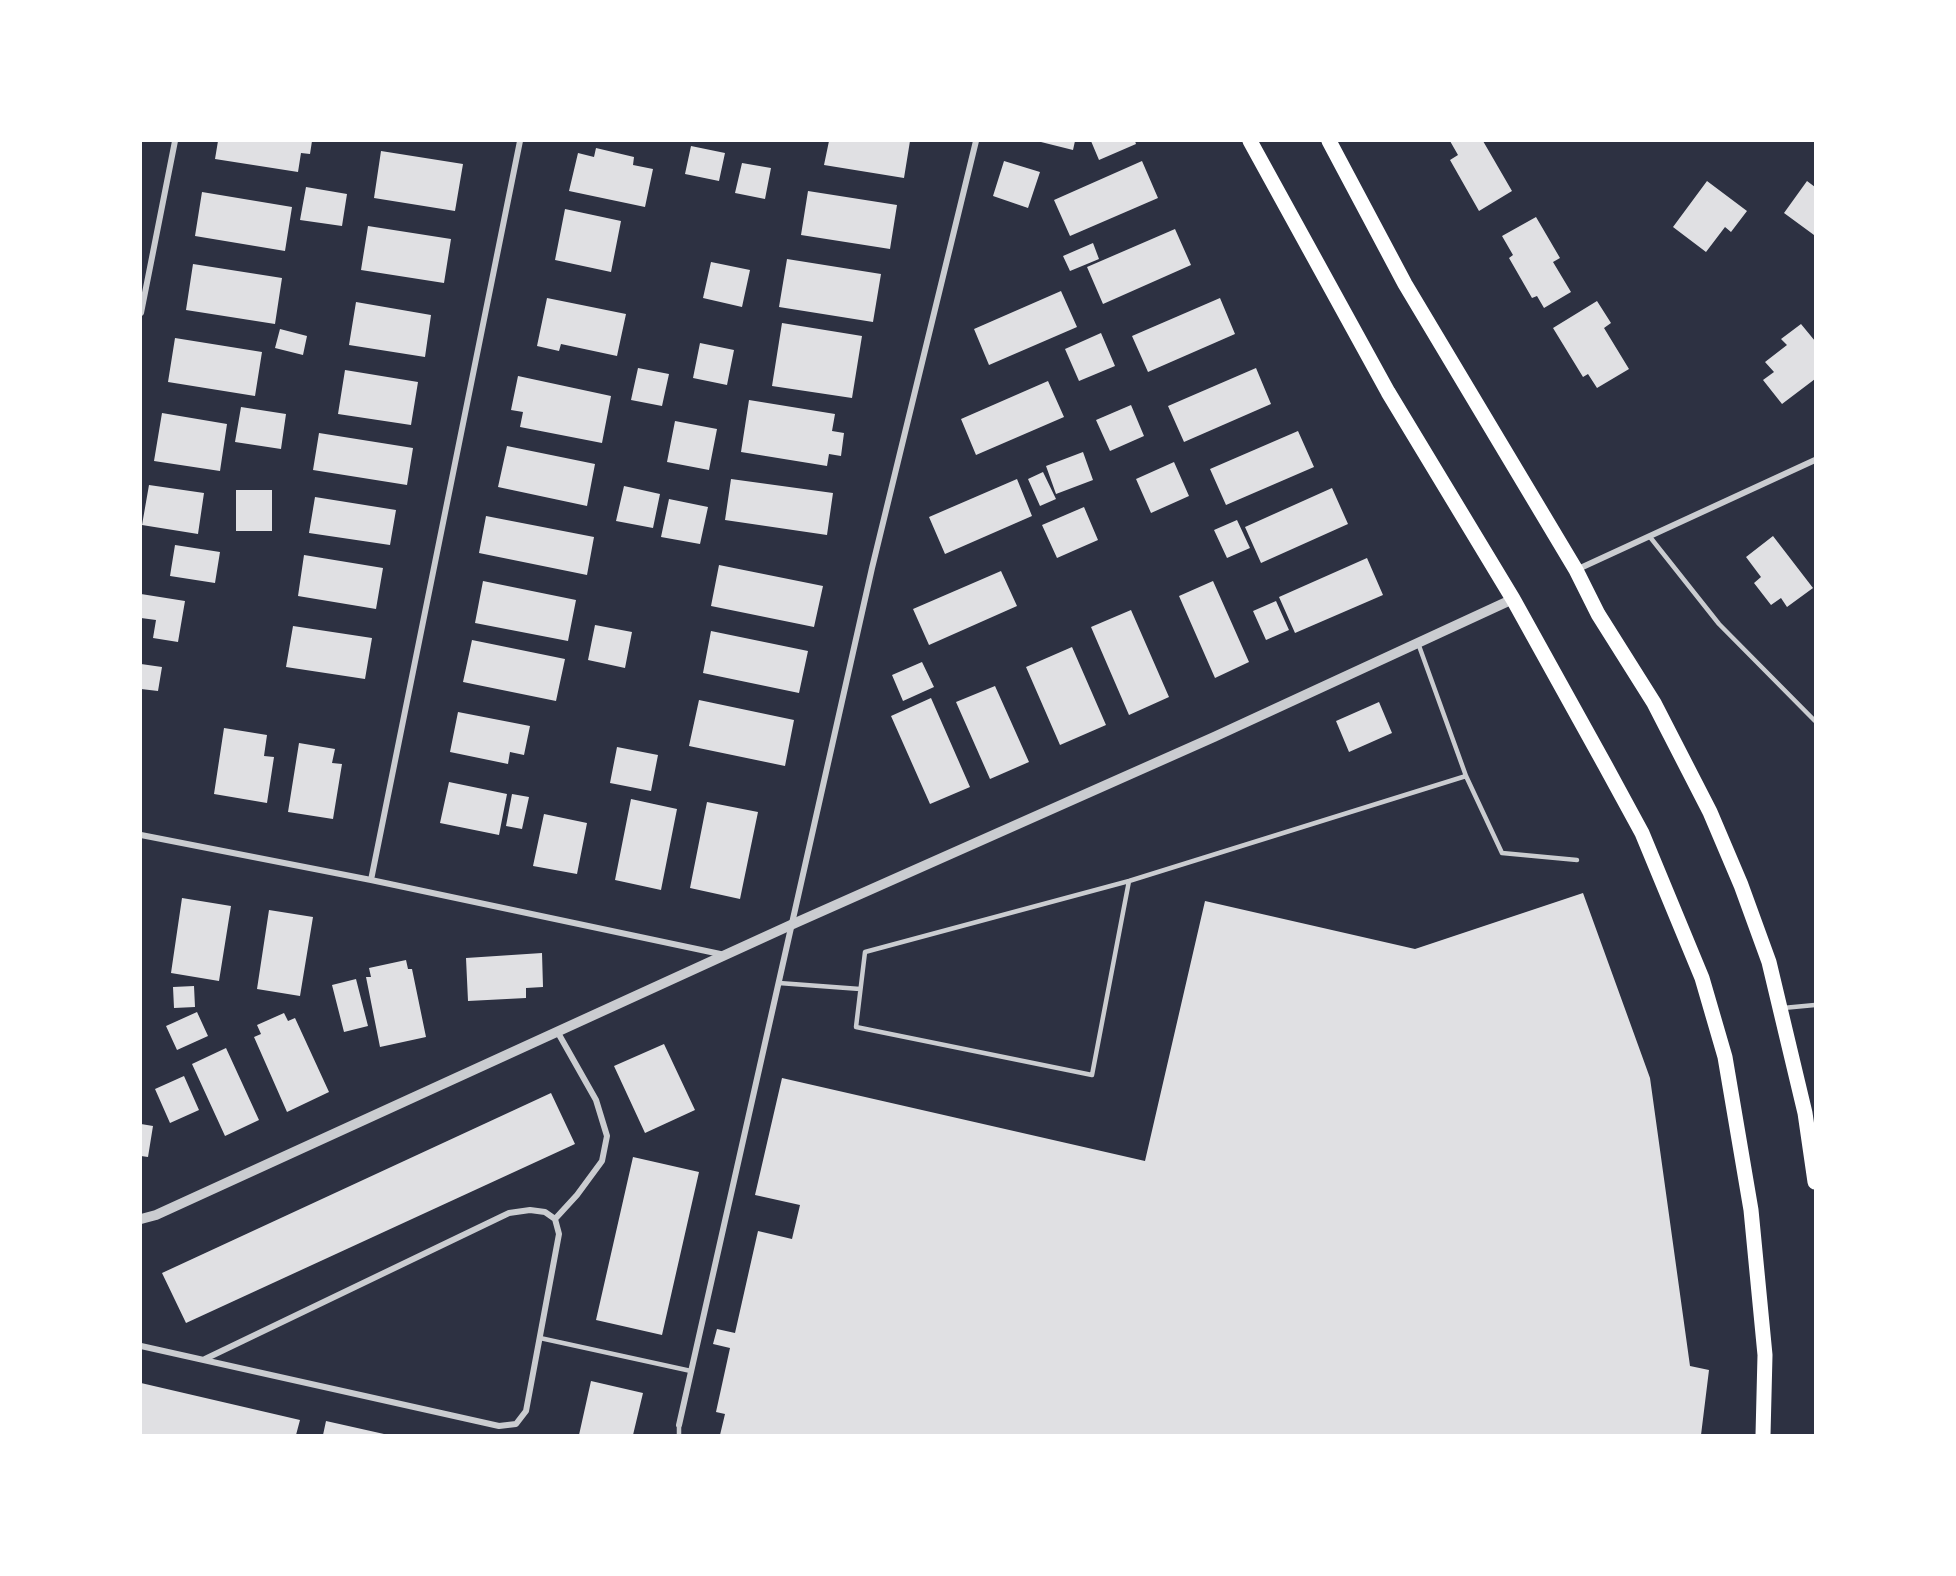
<!DOCTYPE html>
<html>
<head>
<meta charset="utf-8">
<style>
  body { margin:0 }
  #map { position:relative; width:1956px; height:1576px; overflow:hidden; background:#2d3142; font-family:"Source Sans 3",sans-serif }
  canvas { display:block }
  .frame { position:absolute; inset:0; border:142px solid #fff; pointer-events:none }
</style>
</head>
<body>
<div id="map">
<canvas width="1956" height="1576"></canvas>
<div class="frame"></div>
</div>
<script>
const g = document.querySelector('canvas').getContext('2d');
g.lineJoin = 'round';
function fill(path, color) {
  g.fillStyle = color;
  g.fill(path, 'evenodd');
}
function toPath(rows) {
  const path = new Path2D();
  for (const r of rows) {
    path.moveTo(r[0], r[1]);
    for (let i = 2; i < r.length; i += 2) path.lineTo(r[i], r[i + 1]);
  }
  return path;
}
function trace(path, color, width, dash) {
  g.strokeStyle = color;
  g.lineWidth = width;
  g.lineCap = dash ? 'butt' : 'round';
  g.setLineDash(dash || []);
  g.stroke(path);
}
const building = toPath([
  [218,141,312,141,310,154,301,153,298,172,215,159],
  [829,141,910,141,904,178,824,165],
  [1037,141,1075,141,1073,150],
  [1091,141,1135,141,1136,144,1099,160],
  [1450,141,1483,141,1512,191,1479,211,1450,160,1458,155],
  [691,146,725,153,719,181,685,174],
  [596,148,634,157,633,165,653,169,645,207,569,191,578,153,594,157],
  [381,151,463,164,455,211,374,198],
  [1004,161,1040,172,1028,208,993,196],
  [1142,161,1158,198,1070,236,1054,200],
  [742,163,771,168,765,199,735,193],
  [1707,181,1747,211,1731,232,1725,227,1706,252,1673,227],
  [1807,181,1815,187,1814,235,1784,213],
  [306,187,347,194,342,226,300,220],
  [808,191,897,205,890,249,801,235],
  [202,192,292,207,285,251,195,236],
  [565,209,621,221,611,272,555,260],
  [1536,217,1560,258,1553,262,1571,292,1544,308,1537,296,1532,298,1509,258,1513,255,1502,236],
  [368,226,451,239,444,283,361,270],
  [1175,229,1191,265,1103,304,1087,267],
  [1093,243,1099,259,1070,271,1063,256],
  [787,259,881,274,873,322,779,307],
  [711,262,750,270,742,307,703,298],
  [193,264,282,278,275,324,186,310],
  [1061,291,1077,327,989,365,974,329],
  [547,298,626,314,617,356,561,344,559,351,537,346],
  [1220,298,1235,334,1148,372,1132,336],
  [1597,301,1611,323,1604,328,1629,369,1597,388,1588,374,1583,377,1553,328],
  [356,302,431,315,425,357,349,345],
  [782,323,862,336,852,398,772,386],
  [1801,324,1815,341,1815,379,1782,404,1763,380,1774,372,1765,362,1787,345,1781,339],
  [280,329,307,336,303,355,275,348],
  [1101,333,1115,366,1079,381,1065,349],
  [175,338,262,352,255,396,168,382],
  [700,343,734,350,727,385,693,378],
  [638,368,669,374,662,406,631,400],
  [1256,368,1271,404,1184,442,1168,406],
  [345,370,418,382,411,425,338,414],
  [518,376,611,396,602,443,520,427,523,412,511,410],
  [1048,381,1064,417,976,455,961,419],
  [749,400,835,414,832,431,844,433,841,456,829,454,827,466,741,452],
  [1131,405,1144,436,1110,451,1096,420],
  [241,407,286,414,281,449,235,442],
  [162,413,227,424,220,471,154,461],
  [675,421,717,429,709,470,667,462],
  [1298,431,1314,467,1226,505,1210,469],
  [319,433,413,448,407,485,313,470],
  [507,446,595,464,587,506,498,487],
  [1083,452,1093,480,1056,494,1046,466],
  [1174,462,1189,496,1151,513,1136,479],
  [1043,472,1056,499,1040,506,1028,479],
  [731,479,833,493,827,535,725,520],
  [1017,479,1032,516,945,554,929,517],
  [149,485,204,493,198,534,142,525],
  [624,486,660,494,653,528,616,521],
  [1332,488,1348,524,1261,563,1245,527],
  [236,490,272,490,272,531,236,531],
  [315,497,396,510,390,545,309,533],
  [669,499,708,507,700,544,661,537],
  [1084,507,1098,540,1057,558,1042,525],
  [486,516,594,537,587,575,479,553],
  [1237,520,1250,548,1227,558,1214,530],
  [1773,536,1813,588,1787,607,1781,598,1771,605,1754,583,1761,577,1746,557],
  [175,545,220,552,215,583,170,576],
  [304,555,383,568,376,609,298,596],
  [1367,558,1383,595,1295,633,1279,597],
  [719,565,823,586,814,627,711,606],
  [1001,571,1017,606,929,645,913,609],
  [483,581,576,600,568,641,475,623],
  [1213,581,1249,662,1215,678,1179,596],
  [141,594,185,601,178,642,153,638,156,620,141,618],
  [1276,601,1289,630,1266,640,1253,611],
  [1131,610,1169,697,1129,715,1091,627],
  [595,625,632,632,625,668,588,660],
  [293,626,372,638,365,679,286,667],
  [711,631,808,651,799,693,703,673],
  [472,640,565,659,556,701,463,682],
  [1072,647,1106,725,1060,745,1026,667],
  [922,662,934,687,903,701,892,675],
  [141,664,162,667,158,691,141,689],
  [995,686,1029,762,990,779,956,702],
  [931,698,970,787,930,804,891,716],
  [699,700,794,720,785,766,689,746],
  [1379,702,1392,733,1349,752,1336,721],
  [458,712,530,726,524,755,510,752,508,764,450,752],
  [224,728,267,735,264,756,274,757,267,803,214,794],
  [299,743,335,749,332,763,342,764,333,819,288,812],
  [617,747,658,755,651,791,610,783],
  [449,782,507,794,499,835,440,823],
  [512,794,529,797,522,829,506,826],
  [631,799,677,809,661,890,615,880],
  [707,802,758,812,740,899,690,888],
  [544,814,587,823,577,874,533,866],
  [1583,893,1650,1078,1690,1366,1709,1370,1701,1435,720,1435,725,1414,716,1412,730,1348,713,1344,717,1329,735,1333,758,1231,792,1239,800,1205,755,1195,782,1078,1145,1161,1205,901,1415,949],
  [182,898,231,906,219,981,171,973],
  [269,910,313,917,300,996,257,989],
  [542,953,543,987,526,988,526,998,468,1001,466,958],
  [406,960,408,969,412,969,426,1037,380,1047,366,977,371,977,369,968],
  [356,979,368,1026,344,1032,332,985],
  [194,986,195,1007,174,1008,173,987],
  [197,1012,208,1036,177,1050,166,1026],
  [284,1013,288,1021,295,1018,329,1092,287,1112,254,1037,261,1034,257,1025],
  [664,1044,695,1110,645,1133,614,1066],
  [226,1048,259,1120,225,1136,192,1064],
  [184,1076,199,1110,170,1123,155,1089],
  [551,1093,575,1144,186,1323,162,1273],
  [141,1124,153,1126,148,1157,141,1156],
  [633,1157,699,1172,662,1335,596,1320],
  [591,1381,643,1393,633,1435,579,1435],
  [141,1383,300,1420,296,1435,141,1435],
  [326,1421,384,1434,384,1435,323,1435]
]);
const service = toPath([
  [1650,537,1719,624,1815,721],
  [1418,643,1466,776,1502,853,1577,860],
  [1129,881,1092,1075,856,1027,865,952,1129,881,1466,776],
  [779,983,860,989],
  [1783,1008,1815,1005],
  [540,1338,691,1371],
  [679,1425,679,1435]
]);
const minor = toPath([
  [141,313,175,141],
  [1576,570,1815,460],
  [141,835,371,880,725,955],
  [371,880,520,141],
  [555,1219,577,1195,602,1161,607,1136,596,1100,557,1031],
  [141,1346,499,1426,516,1424,526,1411,559,1234,555,1219,545,1212,530,1210,509,1213,205,1359],
  [679,1425,872,568,976,141]
]);
const tertiary = toPath([
  [141,1219,156,1215,793,924,1214,737,1513,599]
]);
const primary = toPath([
  [1250,141,1388,392,1513,599,1605,765,1642,833,1702,978,1725,1057,1751,1210,1765,1355,1763,1435],
  [1329,141,1405,284,1576,570,1598,614,1654,703,1710,812,1741,885,1769,962,1805,1113,1815,1182]
]);
fill(building, '#e0e0e3');
trace(service, '#caccd0', 4.5);
trace(minor, '#caccd0', 6);
trace(tertiary, '#caccd0', 10);
trace(primary, '#fff', 15);
</script>
</body>
</html>
